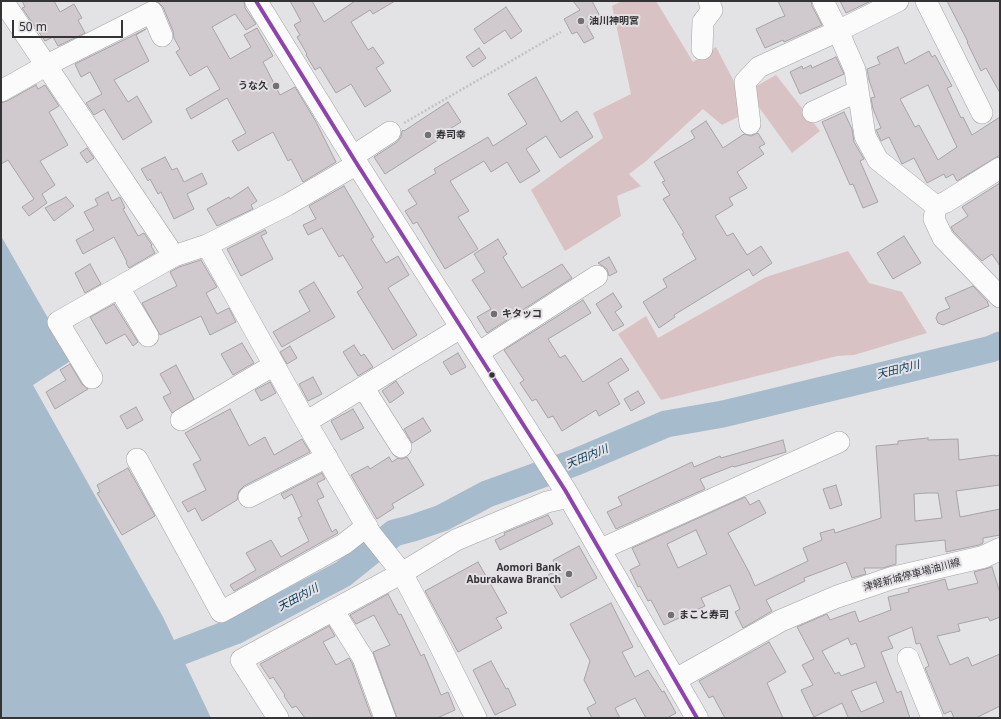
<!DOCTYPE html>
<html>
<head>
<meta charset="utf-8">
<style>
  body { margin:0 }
  #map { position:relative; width:1001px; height:719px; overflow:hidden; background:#e3e2e4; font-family:"Noto Sans",sans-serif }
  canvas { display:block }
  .frame { position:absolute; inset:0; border:2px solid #343335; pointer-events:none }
  .scale { position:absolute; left:12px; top:20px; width:111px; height:18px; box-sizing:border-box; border:2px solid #343335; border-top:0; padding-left:5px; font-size:12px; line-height:14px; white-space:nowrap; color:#343335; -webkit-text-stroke:3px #e3e1e5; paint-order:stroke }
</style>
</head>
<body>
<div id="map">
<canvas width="1001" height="719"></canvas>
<div class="frame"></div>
<div class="scale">50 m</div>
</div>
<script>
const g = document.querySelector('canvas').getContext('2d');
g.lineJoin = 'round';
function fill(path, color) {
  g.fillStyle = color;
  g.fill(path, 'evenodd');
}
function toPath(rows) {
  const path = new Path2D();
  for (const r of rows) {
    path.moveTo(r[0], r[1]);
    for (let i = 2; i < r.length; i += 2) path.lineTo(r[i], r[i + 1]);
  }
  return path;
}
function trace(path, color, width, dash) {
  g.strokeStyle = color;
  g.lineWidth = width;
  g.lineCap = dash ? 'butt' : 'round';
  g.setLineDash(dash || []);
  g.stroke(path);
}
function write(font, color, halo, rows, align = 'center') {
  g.font = font + ' "Noto Sans","Noto Sans JP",sans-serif';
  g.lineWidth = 4;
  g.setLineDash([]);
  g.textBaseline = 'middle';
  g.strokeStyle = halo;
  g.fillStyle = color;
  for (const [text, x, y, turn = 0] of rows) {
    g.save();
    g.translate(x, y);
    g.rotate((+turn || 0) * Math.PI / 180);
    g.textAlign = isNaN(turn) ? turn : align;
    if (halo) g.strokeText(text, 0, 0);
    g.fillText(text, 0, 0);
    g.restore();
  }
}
const green = toPath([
  [622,1,656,1,693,62,716,47,742,97,742,115,722,125,703,109,645,162,629,174,641,186,617,196,621,216,565,251,531,190,603,138,593,113,631,94,612,6],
  [776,75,820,131,792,153,753,99,753,88],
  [848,251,869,283,902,292,927,333,854,355,837,356,661,400,618,334,646,316,658,338,766,277]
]);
const water = toPath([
  [1,236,72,360,33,385,163,617,211,718,1,718]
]);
const river = toPath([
  [180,652,235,631,343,574,394,533,413,528,442,518,487,494,576,462,666,424,723,414,991,349,1000,345]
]);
const building = toPath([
  [22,1,54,1,60,12,74,4,82,18,78,20,85,33,58,46,53,37,45,41,22,8,25,7,22,1],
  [156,1,244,1,245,8,256,24,246,30,235,14,212,27,230,59,251,47,244,35,257,28,273,56,263,62,280,95,295,87,315,120,336,162,303,182,291,159,288,161,273,132,238,151,232,141,246,133,227,98,191,119,186,109,220,89,207,66,190,76,176,52,180,49,174,38,173,31,163,7,159,3,156,1],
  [290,1,312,1,324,22,355,1,395,1,373,14,370,10,351,22,368,50,373,47,384,63,376,68,391,91,365,107,351,84,336,93,320,67,315,70,306,55,307,54,297,37,300,35,294,25,301,21,290,1],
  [573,1,592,1,601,18,587,26,594,38,584,43,577,32,572,34,564,19,580,10,573,1],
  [778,1,811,1,812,6,822,25,784,42,783,40,765,48,756,29,779,18,785,16,778,1],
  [840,1,871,1,846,13,840,1],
  [947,1,1000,1,1000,93,986,68,981,71,967,42,968,42,947,1],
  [506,7,522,31,511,39,505,30,484,44,474,29,506,7],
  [146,29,136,35,149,61,114,80,128,102,137,96,152,122,123,140,104,109,94,115,86,103,102,94,90,72,81,77,75,64,146,29],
  [898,47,905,64,929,51,932,57,935,55,952,86,947,88,961,118,963,117,972,135,1000,117,1000,155,957,181,953,174,946,178,944,174,927,183,914,158,902,164,889,137,881,141,877,132,876,130,881,128,873,109,871,98,875,97,869,80,867,69,880,64,877,57,898,47],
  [928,85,957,147,938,160,919,125,915,127,900,99,928,85],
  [479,48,486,58,473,67,466,57,479,48],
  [836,57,844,74,800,94,790,72,802,66,803,69,811,65,812,68,836,57],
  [536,77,561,122,577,111,593,137,560,158,546,136,526,149,540,171,520,183,507,162,491,172,484,161,450,181,469,211,458,217,478,249,445,269,417,222,413,224,405,211,417,204,408,190,436,173,434,169,488,137,493,146,527,124,508,94,536,77],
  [36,85,38,89,45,85,59,106,49,112,68,145,40,161,55,185,42,194,47,203,29,216,22,207,34,199,8,160,1,164,1,103,7,101,36,85],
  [448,102,461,122,437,137,438,140,385,174,374,157,397,142,401,137,402,131,403,130,404,131,448,102],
  [844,112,852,129,854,142,864,159,860,161,878,202,863,208,853,184,850,185,822,122,844,112],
  [706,121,723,148,744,134,751,136,758,133,765,144,759,147,764,154,737,172,747,188,729,198,733,205,715,216,727,236,733,233,747,255,761,246,772,263,753,276,749,269,674,315,675,317,659,328,643,302,667,287,663,279,696,259,682,234,684,233,663,199,670,195,662,182,665,181,654,162,695,138,691,131,706,121],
  [87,148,94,158,87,163,80,153,87,148],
  [165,157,172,170,177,168,184,182,202,173,207,184,187,194,194,209,174,219,161,192,158,194,150,179,148,181,141,169,165,157],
  [1000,183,1000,266,992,254,982,261,953,231,951,227,968,216,962,207,1000,183],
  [344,186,374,237,371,239,386,263,398,256,409,275,388,288,417,335,393,350,357,292,363,288,343,255,339,257,322,228,308,235,303,225,316,219,309,206,344,186],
  [248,187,257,201,251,205,253,209,217,226,207,209,229,197,230,199,248,187],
  [108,192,112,201,120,197,125,208,123,209,138,236,144,233,152,245,151,246,155,253,129,268,126,263,127,262,114,237,83,254,76,240,94,230,84,212,98,205,95,199,108,192],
  [66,197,74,206,54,221,45,208,66,197],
  [265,230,267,233,261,236,273,259,241,276,227,249,265,230],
  [904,236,921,263,893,279,877,253,904,236],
  [498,239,507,254,503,257,522,288,562,264,572,278,487,333,477,317,491,309,472,280,485,272,474,254,498,239],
  [609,257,617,272,609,276,607,269,598,263,609,257],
  [201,260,217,287,206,293,217,314,229,308,236,322,210,335,201,316,160,335,142,303,177,286,170,272,179,267,201,260],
  [90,264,101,284,85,293,75,273,90,264],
  [314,282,335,317,282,347,273,332,310,311,299,291,314,282],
  [973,286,987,301,989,306,943,325,938,323,936,318,938,313,950,308,945,298,973,286],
  [613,293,622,307,615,312,624,325,613,331,596,304,613,293],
  [583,300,591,313,548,339,560,358,565,355,583,382,621,358,629,370,608,383,620,404,599,416,596,410,562,431,553,416,548,418,536,399,532,401,520,383,524,380,504,350,583,300],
  [114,304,138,342,133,346,125,334,106,344,90,317,114,304],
  [242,343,254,363,233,375,221,354,242,343],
  [354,345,361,356,364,354,373,367,358,376,343,352,354,345],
  [290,346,297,358,287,364,280,352,290,346],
  [458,353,466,367,451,375,443,362,458,353],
  [70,364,82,384,88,389,55,409,46,392,66,380,60,370,70,364],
  [176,365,194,399,172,413,163,397,171,393,160,374,176,365],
  [313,377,322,394,308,401,299,384,313,377],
  [396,381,404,393,390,403,382,391,396,381],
  [270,382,276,393,261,401,255,390,270,382],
  [638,391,645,403,631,411,624,399,638,391],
  [136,407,143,420,127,429,120,416,136,407],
  [230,409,249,446,265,437,274,455,302,439,310,452,244,486,239,491,237,500,202,521,195,508,188,512,182,502,206,490,193,464,201,460,185,433,230,409],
  [353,409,364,428,341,440,331,421,353,409],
  [423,418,431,431,412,443,404,429,423,418],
  [928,438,928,440,958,439,959,460,995,455,995,456,1000,455,1000,485,956,491,960,517,1000,509,1000,535,983,538,983,543,979,545,946,552,945,540,896,545,896,564,883,568,864,568,866,574,852,578,846,562,804,578,805,581,766,600,772,611,743,628,735,612,740,609,730,585,701,598,705,606,664,625,651,600,648,601,640,586,638,587,630,570,640,565,632,548,745,497,750,505,759,500,766,513,728,533,749,572,755,586,808,561,803,548,822,540,820,533,834,529,835,533,881,518,876,446,898,444,898,441,928,438],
  [926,493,938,493,942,518,915,521,914,494,926,493],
  [696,530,707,554,678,568,667,544,696,530],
  [783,440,786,452,734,467,733,466,700,479,705,489,616,529,607,512,622,505,618,497,692,462,694,467,720,456,721,458,783,440],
  [389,457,392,462,398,458,402,459,407,457,424,485,392,504,394,508,377,519,351,475,368,466,370,469,389,457],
  [128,468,155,516,122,535,97,493,100,492,97,485,128,468],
  [322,473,325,479,317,483,324,497,317,500,332,532,336,529,338,533,234,591,230,585,256,570,246,553,271,540,281,557,309,541,298,518,302,516,292,494,284,499,281,494,322,473],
  [836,485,842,505,830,509,823,489,836,485],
  [548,515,553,524,500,550,495,540,505,535,504,533,548,515],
  [579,546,597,578,561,598,548,575,558,570,553,560,579,546],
  [478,562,507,613,496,618,502,628,458,652,425,591,478,562],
  [992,567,1000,593,1000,617,990,621,988,617,958,624,960,631,937,636,950,665,968,657,972,666,1000,654,1000,706,976,718,954,718,951,711,944,714,925,668,929,666,920,643,916,644,912,627,888,637,893,648,881,652,897,693,901,691,910,718,847,718,848,717,842,703,814,717,801,690,813,685,802,665,814,659,797,627,827,614,830,620,855,611,859,622,891,610,888,597,909,592,908,589,945,579,948,590,978,583,974,572,992,567],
  [848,638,851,645,856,643,865,667,841,676,839,672,835,674,822,651,848,638],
  [876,682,884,702,861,712,851,691,876,682],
  [388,594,399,615,401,614,421,656,424,654,441,695,448,692,455,710,437,718,397,718,373,652,390,645,374,615,356,624,350,615,388,594],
  [611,603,633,647,622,652,635,677,648,670,662,692,664,691,676,713,667,718,646,718,635,698,615,708,620,718,592,718,587,708,596,703,584,680,590,661,570,624,611,603],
  [329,626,335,636,323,642,336,665,349,658,352,663,372,718,305,718,296,706,292,708,284,696,285,695,273,677,270,679,260,664,329,626],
  [769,642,786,672,767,683,783,718,725,718,713,696,709,698,699,681,769,642],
  [491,661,506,689,508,688,516,705,495,715,473,670,491,661]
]);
const path = toPath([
  [404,123,561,32]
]);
const minor = toPath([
  [3,1,174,256,207,245,306,422,371,534,402,573,434,634,476,718],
  [823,1,838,31,855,70,865,136,878,160,936,206,946,202,1000,168],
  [926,1,982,113],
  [702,49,703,22,712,10,709,1],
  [1,91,47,65,152,12,162,36],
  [813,112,858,91],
  [750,124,745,82,759,67,838,31,898,1],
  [352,157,390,132],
  [936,206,934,219,943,238,1000,297],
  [207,245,287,205,357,164],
  [119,288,148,336],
  [478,353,597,276],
  [92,378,58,322,174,256],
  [363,387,401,447],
  [181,420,274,365],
  [306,422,462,327],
  [137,459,221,612,344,544,367,526],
  [249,497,327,457],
  [599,550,839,442],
  [333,610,363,658,385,718],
  [908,658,932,718],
  [278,718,241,660,402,573,456,540,547,502,569,497]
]);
const major = toPath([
  [675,680,780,621,836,597,892,578,983,557,1000,549]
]);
const highway = toPath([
  [256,1,357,164,565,490,697,718]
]);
const bus1 = toPath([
  [256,1,357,164,565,490,697,718]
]);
const markers = [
  [581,21,4,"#717072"],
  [276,86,4,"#717072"],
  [428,135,4,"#717072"],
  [494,314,4,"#717072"],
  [492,375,3.5,"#343335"],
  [569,574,4,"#717072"],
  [671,615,4,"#717072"]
];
const poiNames = [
  ["油川神明宮",589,21],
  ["うな久",268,86,"right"],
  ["寿司幸",436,135],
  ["キタッコ",502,314],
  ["Aomori Bank",561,568,"right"],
  ["Aburakawa Branch",561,580,"right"],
  ["まこと寿司",679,615]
];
const streetNames = [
  ["津軽新城停車場油川線",912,575,-15]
];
const waterNames = [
  ["天田内川",898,370,-14],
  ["天田内川",587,457,-22],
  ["天田内川",298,598,-28]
];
fill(green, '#d9c2c4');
fill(water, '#a6bbcc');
trace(river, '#a6bbcc', 27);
fill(building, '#d0c9cd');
trace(building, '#a6a4a6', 1);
trace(minor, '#a4a3a5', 22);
trace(major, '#a4a3a5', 23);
trace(highway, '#a4a3a5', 23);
trace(path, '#c3c2c3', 2.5, [2, 2]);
trace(minor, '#fbfbfb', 21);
trace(major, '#fbfbfb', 22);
trace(highway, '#fbfbfb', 22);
trace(bus1, '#8e44ad', 4);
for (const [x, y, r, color] of markers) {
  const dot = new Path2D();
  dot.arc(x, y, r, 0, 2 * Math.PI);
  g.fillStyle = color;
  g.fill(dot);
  trace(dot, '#e3e1e5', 1.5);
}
write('bold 10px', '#343335', '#e3e1e5', poiNames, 'left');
write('10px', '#343335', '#e3e1e5', streetNames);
write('italic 11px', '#003a5a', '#e3e1e5', waterNames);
</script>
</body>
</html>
